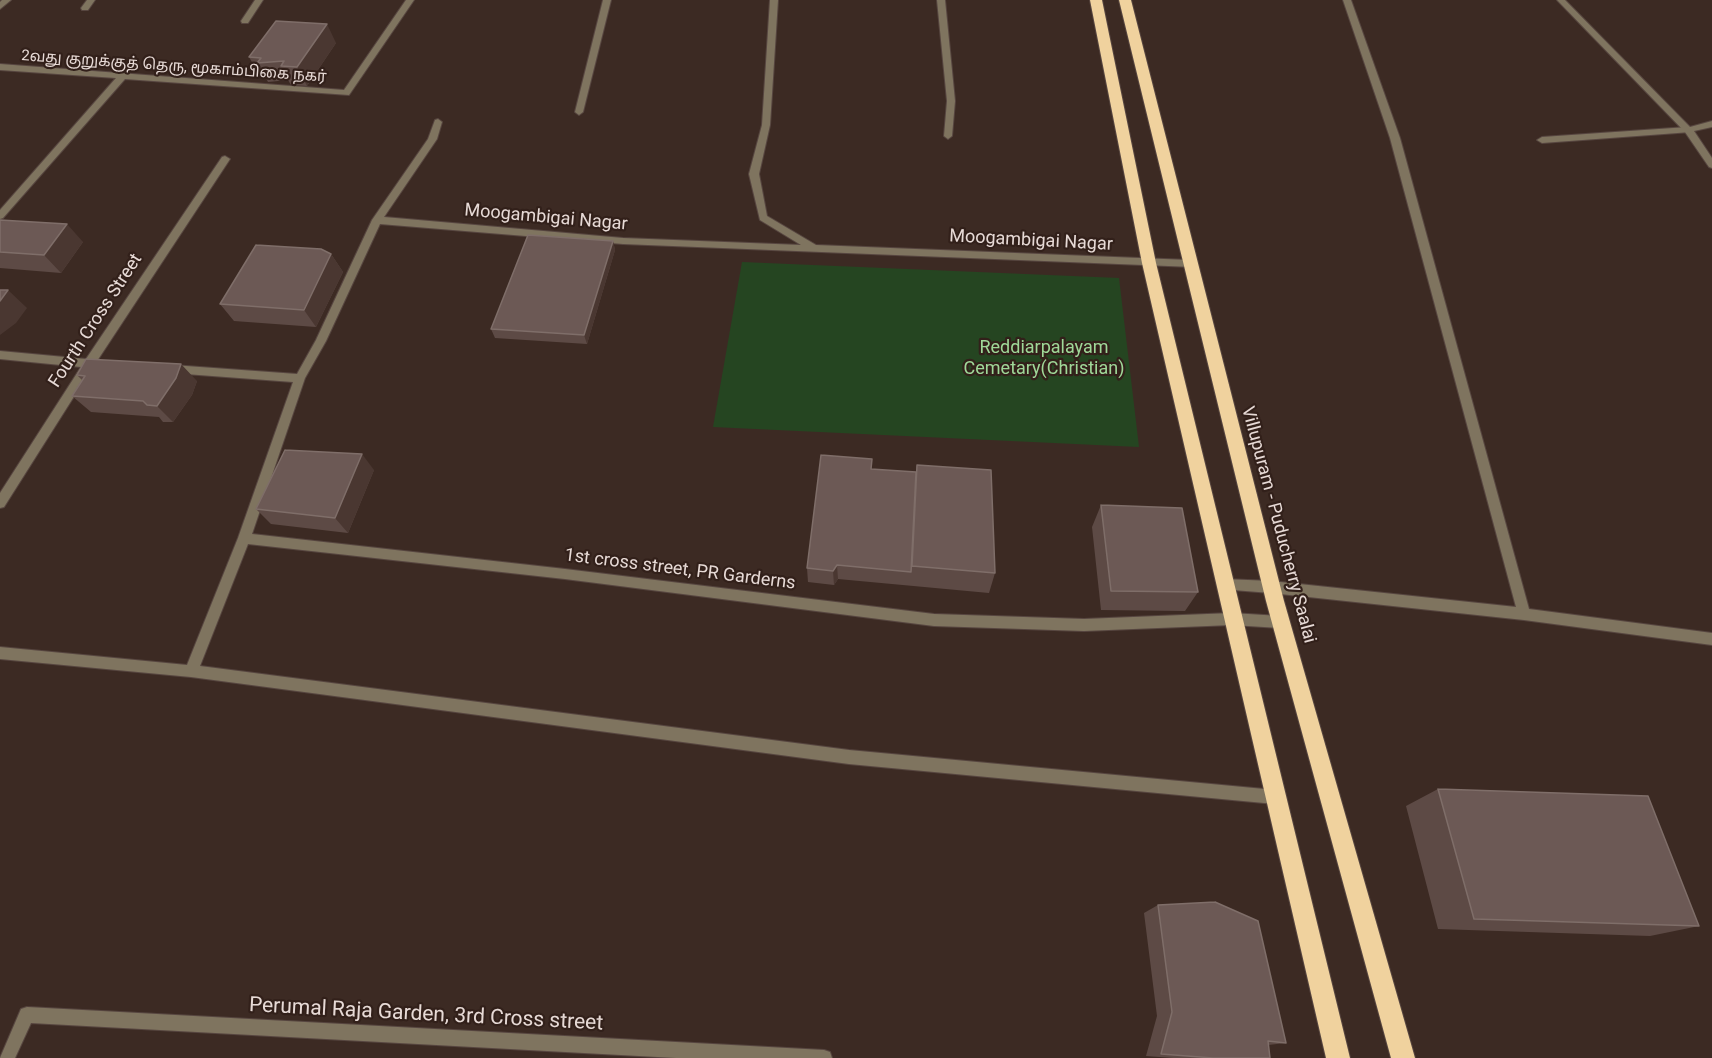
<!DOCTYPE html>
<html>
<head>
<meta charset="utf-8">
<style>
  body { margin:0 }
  canvas { display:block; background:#3c2a23 }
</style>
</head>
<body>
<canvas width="1712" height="1058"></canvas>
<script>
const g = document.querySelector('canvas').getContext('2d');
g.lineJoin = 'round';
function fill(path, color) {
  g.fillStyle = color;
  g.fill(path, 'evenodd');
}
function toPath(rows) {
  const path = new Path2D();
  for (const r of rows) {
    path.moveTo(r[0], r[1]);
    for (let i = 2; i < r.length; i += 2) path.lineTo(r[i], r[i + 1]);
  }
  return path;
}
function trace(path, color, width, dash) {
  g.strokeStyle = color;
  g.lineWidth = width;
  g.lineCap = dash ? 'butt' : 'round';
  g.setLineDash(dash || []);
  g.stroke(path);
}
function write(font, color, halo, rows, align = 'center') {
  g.font = font + ' Roboto,"Noto Sans Tamil",sans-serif';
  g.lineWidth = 4.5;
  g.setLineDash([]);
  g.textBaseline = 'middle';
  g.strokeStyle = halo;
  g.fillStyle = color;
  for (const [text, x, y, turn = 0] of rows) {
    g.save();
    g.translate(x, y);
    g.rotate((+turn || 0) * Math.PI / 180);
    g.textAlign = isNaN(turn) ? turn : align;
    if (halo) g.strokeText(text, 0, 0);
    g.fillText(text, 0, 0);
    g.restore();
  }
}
const green = toPath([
  [742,262,1119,278,1139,447,713,427]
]);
const lane = toPath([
  [1688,127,1691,128,1691,132,1542,143,1537,140,1542,137,1688,127]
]);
const street = toPath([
  [2,0,11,0,0,9,0,2,2,0],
  [87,0,95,0,88,10,82,10,81,8,87,0],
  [255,0,263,0,248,23,242,23,241,21,255,0],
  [406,0,414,0,349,95,125,79,3,218,0,219,0,210,116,78,0,70,0,64,344,90,406,0],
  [603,0,611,0,583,112,579,115,575,112,603,0],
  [770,0,778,0,770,125,759,174,767,216,816,245,1189,260,1194,264,1193,267,623,244,380,224,326,341,305,378,252,534,565,569,934,614,1084,619,1232,613,1280,616,1284,618,1286,622,1284,626,1280,628,1232,625,1084,631,934,626,565,579,248,544,200,666,849,750,1275,790,1280,792,1282,797,1280,802,1275,804,849,764,191,677,0,659,0,647,187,665,238,538,293,382,172,373,167,369,172,365,297,374,316,340,372,220,428,139,435,120,438,119,442,122,437,139,384,217,623,238,801,245,760,220,749,174,762,125,770,0],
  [937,0,945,0,955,101,952,136,948,139,944,136,947,101,937,0],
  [1343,0,1351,0,1400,138,1529,609,1712,633,1712,645,1524,620,1271,593,1220,589,1218,585,1220,581,1224,579,1271,581,1516,607,1390,138,1343,0],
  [1557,0,1565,0,1690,127,1712,121,1712,127,1694,131,1712,158,1712,168,1709,167,1685,132,1557,0],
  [225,156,230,159,97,361,99,364,98,367,92,368,4,507,0,508,0,493,81,367,0,359,0,351,86,359,222,157,225,156],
  [27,1007,824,1050,830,1052,832,1058,676,1058,31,1023,15,1058,0,1058,21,1009,27,1007]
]);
const highway = toPath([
  [1090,0,1102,0,1156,263,1350,1058,1326,1058,1142,263,1090,0],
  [1119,0,1131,0,1284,601,1415,1058,1391,1058,1266,601,1119,0]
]);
const wall = toPath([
  [336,43,307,86,291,85,288,80,268,82,265,76,260,76,249,57],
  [0,220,83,242,61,273,0,268],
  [613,241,615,250,587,344,495,338,491,329],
  [331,254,343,272,316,327,234,321,220,304],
  [77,375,197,381,192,395,173,422,163,422,159,417,91,412,72,396,82,380],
  [872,469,995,573,989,593,838,579,834,585,808,582,807,568],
  [374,470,348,533,271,524,256,509],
  [1101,505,1198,592,1185,611,1101,610,1092,527],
  [1438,789,1699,926,1650,936,1438,929,1406,806],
  [1158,905,1286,1043,1268,1045,1270,1058,1173,1058,1146,1056,1157,1016,1144,913]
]);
const shadedWall = toPath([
  [327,24,336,43,307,86,297,67],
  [67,224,83,242,61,273,44,255],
  [613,241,615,250,587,344,584,335],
  [331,254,343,272,316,327,304,310],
  [8,290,27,308,16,323,0,335,0,301],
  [181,364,197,381,192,395,173,422,157,406],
  [362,454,374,470,348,533,335,518],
  [837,565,838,579,834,585,833,571]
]);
const building = toPath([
  [276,21,327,24,297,67,281,66,284,61,257,63,261,58,249,57,276,21],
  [0,220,67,224,44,255,0,252,0,220],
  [528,235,613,241,584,335,491,329,528,235],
  [256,245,321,249,331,254,304,310,220,304,256,245],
  [0,290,8,290,0,301,0,290],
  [86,359,181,364,176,378,157,406,147,405,143,401,72,396,85,376,77,375,86,359],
  [285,450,362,454,335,518,256,509,285,450],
  [821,455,872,459,871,469,916,472,911,572,837,565,833,571,807,568,821,455],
  [917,465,991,470,995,573,912,566,917,465],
  [1101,505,1182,508,1198,592,1111,591,1101,505],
  [1438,789,1648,796,1699,926,1474,919,1438,789],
  [1215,902,1258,921,1286,1043,1268,1041,1270,1058,1213,1058,1161,1054,1172,1012,1158,905,1215,902]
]);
const farStreetnames = [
  ["2வது குறுக்குத் தெரு, மூகாம்பிகை நகர்",174,67,4]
];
const streetNames = [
  ["Moogambigai Nagar",546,218,5],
  ["Moogambigai Nagar",1031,241,3],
  ["Fourth Cross Street",96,321,-57],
  ["Villupuram - Puducherry Saalai",1278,525,75],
  ["1st cross street, PR Garderns",680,570,7]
];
const parkNames = [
  ["Reddiarpalayam",1044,348],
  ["Cemetary(Christian)",1044,369]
];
const nearStreetnames = [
  ["Perumal Raja Garden, 3rd Cross street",426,1015,3]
];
fill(green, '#254521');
trace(lane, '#574640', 2);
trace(street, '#574640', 2);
trace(highway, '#574640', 2);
fill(lane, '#7f745f');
fill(street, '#7f745f');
fill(highway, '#f0d29e');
fill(wall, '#5d4a45');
fill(shadedWall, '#4a3731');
fill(building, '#6c5955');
trace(building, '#7f6e69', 1.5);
write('15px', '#e7dad6', '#32201a', farStreetnames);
write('18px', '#e7dad6', '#32201a', streetNames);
write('18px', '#9fd898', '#32201a', parkNames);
write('21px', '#e7dad6', '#32201a', nearStreetnames);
</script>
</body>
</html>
